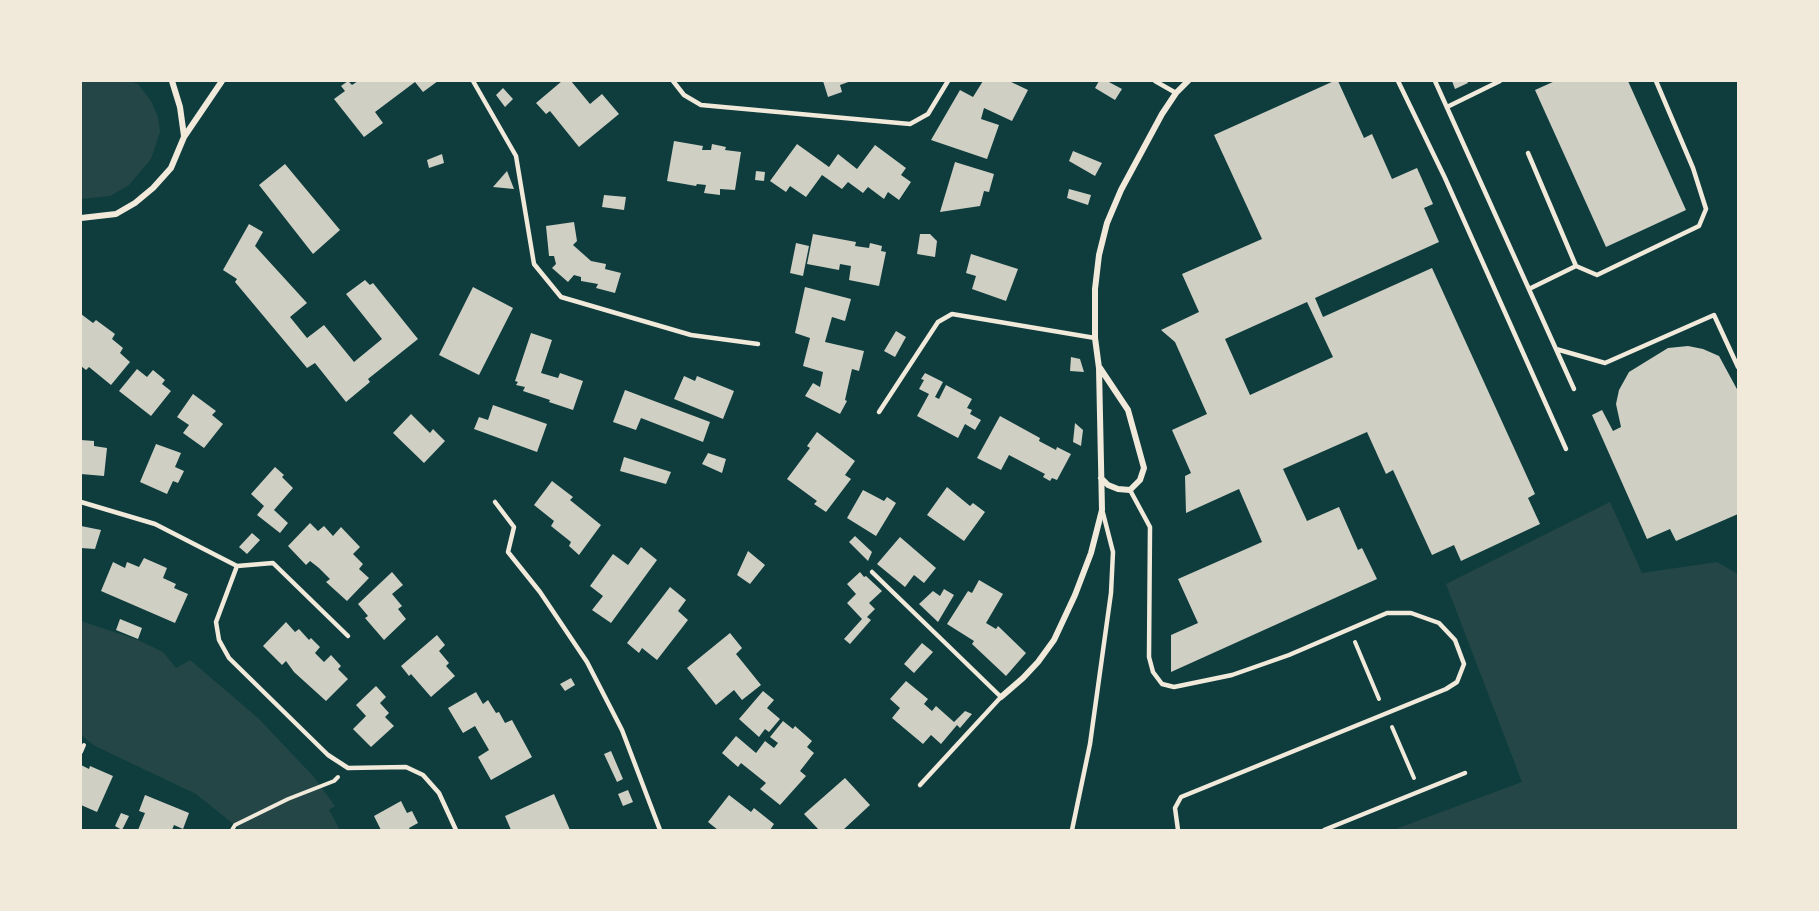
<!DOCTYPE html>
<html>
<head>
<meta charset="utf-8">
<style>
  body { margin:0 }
  #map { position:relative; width:1819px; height:911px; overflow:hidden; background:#0f3d3e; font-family:"Exo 2",sans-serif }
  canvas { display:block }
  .frame { position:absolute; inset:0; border:82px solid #f1e9da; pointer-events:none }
</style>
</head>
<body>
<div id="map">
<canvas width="1819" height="911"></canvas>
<div class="frame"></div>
</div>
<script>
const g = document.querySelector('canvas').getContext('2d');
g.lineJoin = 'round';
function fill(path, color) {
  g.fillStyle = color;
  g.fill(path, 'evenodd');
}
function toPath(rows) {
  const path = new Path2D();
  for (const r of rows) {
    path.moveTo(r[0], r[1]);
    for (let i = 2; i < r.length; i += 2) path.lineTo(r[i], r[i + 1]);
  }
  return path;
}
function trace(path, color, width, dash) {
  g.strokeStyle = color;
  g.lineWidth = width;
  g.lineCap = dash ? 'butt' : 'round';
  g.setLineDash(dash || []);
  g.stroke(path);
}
const green = toPath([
  [81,81,128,81,138,84,151,101,158,117,160,132,151,159,129,185,110,196,81,199],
  [1610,502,1642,573,1717,562,1738,574,1738,830,1393,830,1522,782,1446,584],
  [81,621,138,640,163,652,176,668,190,660,258,718,313,776,335,806,329,810,340,830,241,830,196,794,95,746,81,735]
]);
const building = toPath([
  [348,81,352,85,358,81,438,81,423,92,415,82,375,112,383,123,364,137,334,99,345,91,341,86],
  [562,81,571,81,590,104,602,94,619,114,579,147,550,111,546,114,536,103],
  [823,81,851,81,840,85,842,92,828,97],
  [983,81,1009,81,1028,90,1012,121,984,108,981,119,999,125,987,159,931,140,960,90,973,97],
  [1099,81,1107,81,1122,89,1115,100,1095,88],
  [1334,81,1338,81,1364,138,1372,134,1392,179,1417,168,1433,204,1424,208,1439,242,1315,298,1323,317,1432,268,1535,494,1528,498,1540,524,1461,561,1454,545,1432,555,1393,470,1386,474,1367,432,1283,469,1307,521,1339,507,1358,550,1362,548,1377,579,1171,672,1171,635,1198,623,1178,579,1262,542,1239,489,1186,513,1185,476,1191,473,1172,430,1207,414,1175,342,1161,330,1199,312,1182,274,1262,239,1214,135],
  [1307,302,1333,357,1250,395,1225,339],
  [1452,81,1467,81,1468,83,1455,89],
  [1555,81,1628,81,1686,210,1606,247,1535,90],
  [503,88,513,99,505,107,496,95],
  [674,141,703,146,702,150,711,150,712,144,726,147,725,150,741,152,735,190,720,189,720,195,704,193,706,185,697,184,696,186,667,181],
  [797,144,829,167,838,154,857,169,875,145,906,168,901,175,911,182,899,200,888,192,884,199,868,187,863,193,848,182,842,189,822,175,806,197,790,186,786,192,770,181],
  [1073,151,1102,163,1095,176,1069,161],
  [442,154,444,163,429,168,427,160],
  [955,162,994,174,989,192,984,191,980,206,940,212],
  [285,164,340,230,313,254,259,185],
  [507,171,514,189,493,187],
  [756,171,765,172,764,181,755,180],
  [1069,189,1091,195,1088,205,1067,198],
  [604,195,626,197,624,210,602,207],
  [574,222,577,241,573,245,591,261,606,264,605,269,621,273,615,293,596,288,598,284,581,281,581,277,574,275,568,282,552,268,556,264,554,256,549,256,546,226],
  [249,224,263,232,255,246,307,303,290,317,307,338,324,325,354,362,382,339,346,294,365,280,370,285,373,283,418,339,368,379,370,382,346,402,315,363,307,368,235,282,237,279,223,270],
  [813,234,856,242,855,246,869,248,870,243,882,246,881,251,886,252,879,286,849,280,851,266,840,264,839,270,807,264],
  [920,234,930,234,937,241,935,257,917,254],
  [796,243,809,246,803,276,790,273],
  [971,254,1018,269,1006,301,972,289,976,276,966,273],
  [473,287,513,308,479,375,439,355],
  [805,287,851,299,845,321,832,317,825,342,864,351,859,371,852,369,845,400,847,401,840,414,805,396,813,383,820,387,823,372,803,366,810,338,795,333],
  [81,314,93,323,96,320,115,334,112,339,123,348,120,353,130,362,111,385,89,367,86,370,81,366],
  [896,331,906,337,895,357,884,351],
  [531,333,552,340,541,373,558,378,560,373,583,381,573,410,549,402,550,400,523,391,525,387,516,385,518,382,515,381],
  [1688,346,1703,349,1719,356,1738,391,1738,514,1676,541,1670,529,1647,539,1592,415,1602,410,1613,431,1621,427,1616,404,1619,390,1629,372,1668,348],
  [1071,357,1080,359,1084,372,1070,371],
  [137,369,147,377,153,370,165,380,162,384,171,391,151,416,119,391],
  [925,373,943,382,935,397,939,399,946,385,972,399,967,408,972,410,970,414,981,420,975,430,965,424,958,438,917,416,929,394,919,389,924,380,921,379],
  [684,376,695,381,697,376,734,391,723,419,674,399],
  [625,390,710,422,703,442,641,418,636,430,613,422],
  [193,394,216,411,212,415,223,424,204,448,183,433,189,425,177,417],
  [493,405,547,424,537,452,474,429,479,417,488,420],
  [411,414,430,433,433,429,445,441,424,463,393,433],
  [1000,416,1040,438,1039,441,1056,450,1057,447,1071,454,1057,480,1052,478,1050,481,1043,477,1045,474,1009,455,1001,470,977,458],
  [1075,423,1083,430,1081,446,1073,442],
  [817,432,855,461,845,475,851,479,826,512,814,504,817,501,787,479,810,448,807,446],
  [81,440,94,441,94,446,107,448,104,476,81,474],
  [156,444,181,453,175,467,184,471,178,483,173,481,167,494,140,482],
  [708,453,726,459,722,473,702,464],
  [624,457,671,472,666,484,620,471],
  [275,467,284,475,282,477,293,488,274,510,288,523,280,533,257,515,264,506,251,494],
  [552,481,573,497,570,500,601,525,579,555,569,546,571,542,551,526,554,521,534,505],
  [947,487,970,506,973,503,985,512,964,541,927,515],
  [863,490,884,501,887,497,896,503,876,536,847,518],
  [310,523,318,531,324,526,333,536,341,527,360,547,353,554,363,564,359,569,369,578,347,601,326,582,330,579,319,568,310,561,306,565,288,546],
  [81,526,101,530,95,549,81,548],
  [252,533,260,540,247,554,239,547],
  [855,536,872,552,868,561,849,542],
  [900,537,936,568,924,583,914,575,905,587,877,564],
  [641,547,657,560,611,623,592,610,603,596,590,586,613,554,628,565],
  [748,551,765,565,750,584,737,575],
  [144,558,167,568,163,578,176,584,174,588,188,594,175,623,101,591,113,562,125,568,127,562,139,567],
  [392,572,403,585,392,594,402,606,398,609,406,619,384,640,365,618,368,616,358,604],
  [860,572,864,577,866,576,882,591,869,603,875,609,867,617,871,620,850,644,844,639,862,619,847,603,856,594,847,584],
  [979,580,1003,594,986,623,996,629,998,626,1026,653,1006,676,972,644,974,641,947,624,968,591,972,593],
  [670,587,686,600,678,611,688,620,657,660,642,648,639,653,627,643],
  [944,589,954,595,938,622,919,604,933,591,940,596],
  [120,619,142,628,138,639,116,630],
  [286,622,295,632,299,629,309,640,311,638,320,647,315,653,324,662,331,655,341,666,338,669,348,679,326,701,294,672,286,661,282,665,263,646],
  [730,633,742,648,736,654,761,685,742,700,734,690,716,705,687,668],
  [437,635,445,645,439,651,449,663,446,666,455,676,431,697,411,674,409,676,401,666],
  [922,643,933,652,914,673,904,664],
  [571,678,575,685,565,691,560,684],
  [906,681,928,699,924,704,932,711,936,706,954,722,965,711,972,714,960,728,957,725,941,744,931,735,923,744,892,718,900,708,890,699],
  [376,686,386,697,380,703,389,713,385,717,394,726,371,747,353,729,366,716,356,705],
  [763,691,774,700,767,708,780,719,769,732,765,729,759,737,739,719],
  [476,692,483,704,488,700,496,713,499,712,505,723,512,720,532,757,491,780,478,757,489,750,475,726,463,733,448,708],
  [783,721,793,729,795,726,812,741,807,747,814,753,800,771,806,776,780,805,760,789,766,783,741,763,738,767,722,753,736,736,756,753,765,741,774,748,778,743,770,737],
  [611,751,623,779,617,782,604,754],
  [81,765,89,769,90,766,113,776,97,812,81,805],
  [845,778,870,805,843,830,819,830,804,814],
  [628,790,633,802,623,806,618,794],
  [554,794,570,830,511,830,505,816],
  [145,795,189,813,183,829,174,825,172,830,138,830,145,813,139,811],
  [729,795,751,812,754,808,774,824,770,830,718,830,708,822],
  [401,801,407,813,412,811,418,823,409,828,410,830,381,830,374,816],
  [121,813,129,816,122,830,115,826]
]);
const path = toPath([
  [1355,642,1379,699],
  [1392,727,1414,778],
  [81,752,84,745],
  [232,830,235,825,288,799,334,781,338,777]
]);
const service = toPath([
  [473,81,516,156,534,264,561,297,691,335,758,344],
  [673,81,684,95,701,105,910,124,928,114,948,81],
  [1155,81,1176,93],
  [1398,81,1445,178,1566,449],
  [1435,81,1574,389],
  [1447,107,1500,81],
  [1528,153,1576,266,1529,289],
  [1576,266,1597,275,1699,226,1706,209,1693,168,1656,81],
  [1556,349,1605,363,1714,315,1738,367],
  [879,412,938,322,952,314,1095,338],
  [1130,490,1150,527,1149,657,1153,672,1162,684,1174,687,1232,675,1289,655,1387,613,1411,613,1439,623,1455,640,1464,664,1457,682,1446,689,1181,797,1175,808,1178,830],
  [81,502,155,524,237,566,273,563,348,636],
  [495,502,514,527,508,552,540,592,587,662,622,730,660,830],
  [237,566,216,622,219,640,229,658,328,755,348,768,406,767,423,775,439,793,456,830],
  [872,572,1001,697,920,785],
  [1072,830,1090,744,1111,593,1113,552,1103,513],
  [1324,830,1465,773]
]);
const minor = toPath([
  [172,81,180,107,184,136],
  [81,218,116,214,135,203,153,188,171,168,184,137,222,81],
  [1100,368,1128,410,1144,468,1140,480,1130,490,1118,489,1108,485,1101,478],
  [1001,697,1023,678,1038,662,1054,640,1075,595,1091,553,1102,510,1099,368,1095,338,1095,289,1099,255,1107,223,1121,190,1162,114,1176,93,1188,81]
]);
fill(green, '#244646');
fill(building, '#cfcfc3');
trace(path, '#f1e9da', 4);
trace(service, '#f1e9da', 4.5);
trace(minor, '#f1e9da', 6);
</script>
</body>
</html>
